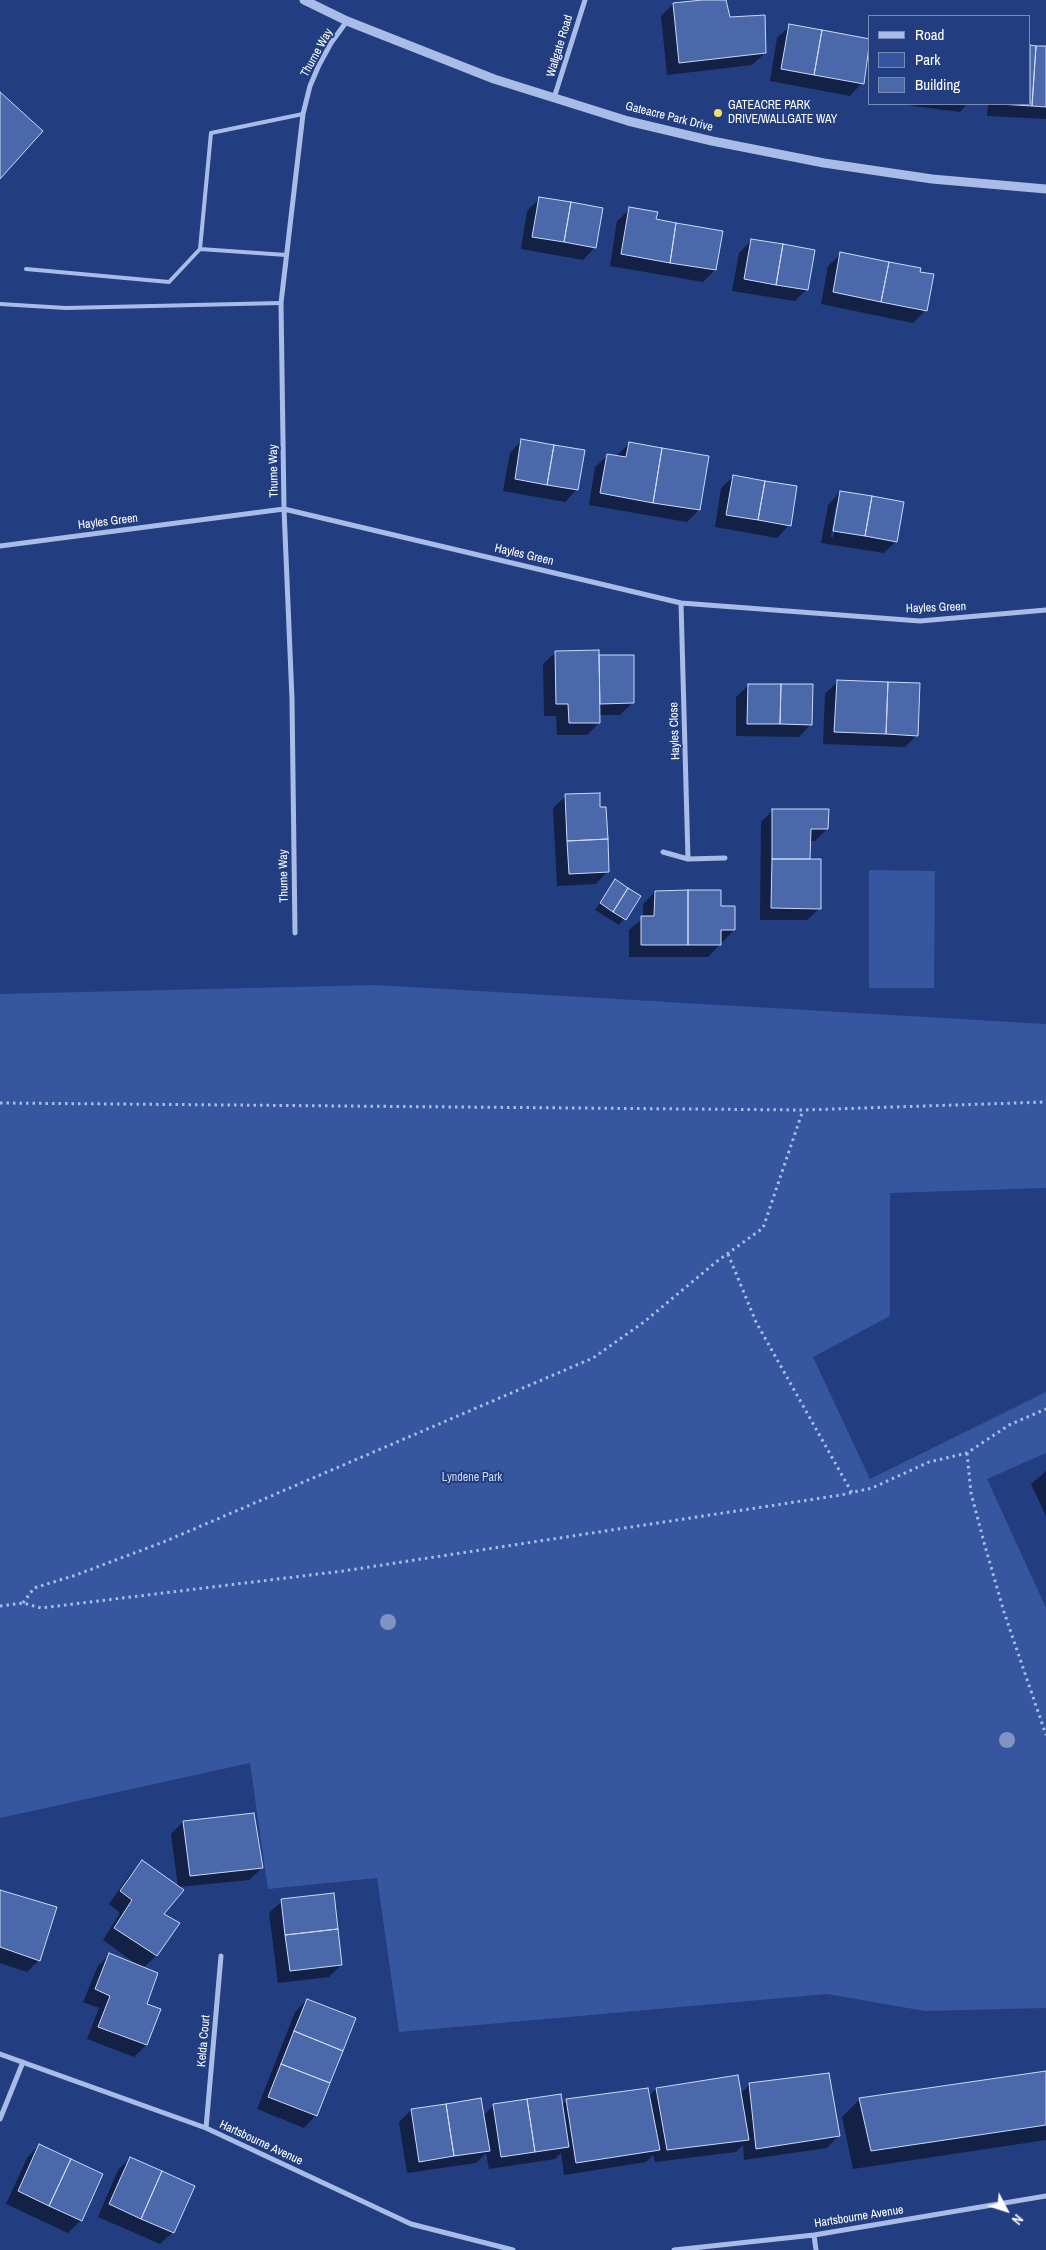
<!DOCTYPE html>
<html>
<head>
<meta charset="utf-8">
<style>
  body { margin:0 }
  #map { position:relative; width:1046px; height:2250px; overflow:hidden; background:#223e81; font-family:"Archivo Narrow",sans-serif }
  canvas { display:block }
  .legend { position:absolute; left:868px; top:15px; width:162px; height:90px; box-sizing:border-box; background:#223e81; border:1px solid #7a8bb3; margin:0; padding:6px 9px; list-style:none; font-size:15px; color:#fff }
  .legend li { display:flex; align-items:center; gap:10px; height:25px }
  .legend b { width:25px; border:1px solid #7a8bb3 }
  .north { position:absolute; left:981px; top:2185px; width:50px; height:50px; -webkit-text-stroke:4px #223e81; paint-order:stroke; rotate:130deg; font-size:14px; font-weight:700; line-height:20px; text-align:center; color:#fff }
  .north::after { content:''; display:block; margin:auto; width:18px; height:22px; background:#fff; clip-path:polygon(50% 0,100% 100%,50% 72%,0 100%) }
</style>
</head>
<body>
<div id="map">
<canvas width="1046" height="2250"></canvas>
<ul class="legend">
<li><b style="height:6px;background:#a8bce7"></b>Road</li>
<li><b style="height:14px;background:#36569f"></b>Park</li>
<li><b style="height:14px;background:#4b68aa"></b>Building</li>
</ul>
<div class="north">N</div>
</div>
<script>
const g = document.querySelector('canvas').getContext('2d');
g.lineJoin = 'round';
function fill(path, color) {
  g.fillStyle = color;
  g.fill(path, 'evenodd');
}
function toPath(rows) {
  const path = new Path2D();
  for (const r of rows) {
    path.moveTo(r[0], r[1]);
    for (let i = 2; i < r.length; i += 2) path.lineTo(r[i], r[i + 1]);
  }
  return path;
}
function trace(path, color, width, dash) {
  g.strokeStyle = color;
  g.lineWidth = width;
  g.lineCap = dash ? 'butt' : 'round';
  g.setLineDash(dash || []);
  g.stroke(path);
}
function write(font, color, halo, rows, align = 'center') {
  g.font = font + ' "Archivo Narrow",sans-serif';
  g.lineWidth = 4;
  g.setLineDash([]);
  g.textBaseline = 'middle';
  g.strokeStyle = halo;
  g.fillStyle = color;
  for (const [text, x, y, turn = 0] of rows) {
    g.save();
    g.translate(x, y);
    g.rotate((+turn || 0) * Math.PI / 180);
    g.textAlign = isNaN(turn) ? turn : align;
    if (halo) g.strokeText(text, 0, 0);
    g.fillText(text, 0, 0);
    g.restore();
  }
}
const green = toPath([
  [869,870,935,871,934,988,869,988],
  [376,985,1046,1024,1046,1188,890,1193,890,1316,813,1357,870,1479,1046,1392,1046,1453,987,1479,1046,1608,1046,2008,925,2011,827,1994,399,2032,377,1878,268,1889,250,1763,0,1818,0,994]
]);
const shadow = toPath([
  [725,0,729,18,765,53,752,65,667,75,661,16,673,4],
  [790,26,870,40,862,83,850,96,770,81,777,38],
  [1030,46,1046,47,1046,119,987,116,988,104,1030,104],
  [898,104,967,104,960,112],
  [539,199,595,247,583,260,521,249,527,211],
  [630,209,715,270,703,282,610,266,617,221],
  [752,240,807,289,795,301,732,291,739,253],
  [841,254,925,311,913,323,821,304,828,266],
  [522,440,577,489,565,502,503,491,510,453],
  [629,444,699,510,687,522,589,505,595,467,608,455,616,456],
  [734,476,789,525,777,538,715,527,721,488],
  [840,492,896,541,884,553,821,543,828,505],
  [836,505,839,505,833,537,831,537],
  [556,652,598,656,633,702,620,715,599,715,599,723,587,735,557,735,556,716,544,716,543,664],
  [837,682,917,735,905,747,823,744,825,694],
  [749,685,811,724,799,737,736,736,736,697],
  [566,796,599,808,608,871,596,884,557,886,553,808],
  [773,810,827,829,815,841,809,841,809,860,820,908,807,920,760,920,761,822],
  [615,881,639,897,619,925,595,910],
  [655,892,720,907,734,930,708,957,629,957,629,930,643,918,643,904],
  [1046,1471,1046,1516,1031,1484],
  [183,1822,262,1868,249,1880,178,1887,163,1914,178,1924,156,1956,143,1968,146,2045,134,2057,87,2039,99,2008,83,2002,98,1966,110,1954,140,1967,103,1940,120,1913,109,1904,130,1874,142,1862,178,1887,171,1834],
  [0,1892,39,1960,27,1972,0,1963],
  [282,1901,341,1965,329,1977,278,1983,269,1913],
  [307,2000,316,2115,304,2128,257,2109,295,2012],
  [1046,2072,1046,2140,853,2169,842,2117,860,2099],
  [750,2084,839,2135,827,2148,744,2160,743,2145,736,2152,655,2162,653,2155,646,2162,564,2175,561,2153,555,2159,489,2169,486,2153,476,2163,407,2173,399,2122,411,2110,483,2116,493,2106,561,2106,566,2101,648,2097,656,2089,740,2094],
  [39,2145,81,2220,68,2233,6,2204,27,2158],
  [130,2158,173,2232,160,2244,98,2217,118,2170]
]);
const building = toPath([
  [702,0,726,0,730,17,765,15,766,53,679,63,673,3,702,0],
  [789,24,822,30,814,75,781,69,789,24],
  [822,30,870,39,864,84,814,75,822,30],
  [1030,45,1036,46,1032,106,999,104,1030,104,1030,45],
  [1036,46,1046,46,1046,107,1032,106,1036,46],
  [0,92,43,131,0,179,0,92],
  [539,197,571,202,564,242,532,237,539,197],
  [571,202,603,208,596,248,564,242,571,202],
  [629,207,658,212,656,219,676,223,670,263,621,254,629,207],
  [676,223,723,231,716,270,670,263,676,223],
  [751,239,783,244,776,285,744,279,751,239],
  [783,244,815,250,808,290,776,285,783,244],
  [840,252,889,262,881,302,833,292,840,252],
  [889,262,921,268,920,272,934,274,927,311,881,302,889,262],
  [521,439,554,445,547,485,515,479,521,439],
  [629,442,662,448,653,503,600,493,607,454,626,457,629,442],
  [554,445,585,450,578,490,547,485,554,445],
  [662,448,709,456,700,510,653,503,662,448],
  [733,475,765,481,758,520,726,515,733,475],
  [765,481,797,486,791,526,758,520,765,481],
  [840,491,872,496,865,536,833,531,840,491],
  [872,496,904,502,897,542,865,536,872,496],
  [599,650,600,723,569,723,568,704,556,704,555,651,599,650],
  [599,655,634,655,634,703,600,704,599,655],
  [837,680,888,682,886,734,834,732,837,680],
  [888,682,920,683,918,736,886,734,888,682],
  [748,684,781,684,780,724,747,724,748,684],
  [781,684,813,684,812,725,780,724,781,684],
  [600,793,600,807,606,807,608,839,567,841,565,794,600,793],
  [772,809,829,809,828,829,811,829,810,859,772,859,772,809],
  [608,839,609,872,569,874,567,841,608,839],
  [772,859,821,859,821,909,771,908,772,859],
  [615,879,628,888,613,912,600,903,615,879],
  [628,888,641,896,626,920,613,912,628,888],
  [688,890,721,890,721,906,735,906,735,930,721,930,721,945,688,945,688,890],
  [688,890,688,945,641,945,641,916,654,916,655,891,688,890],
  [254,1813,263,1868,190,1876,183,1821,254,1813],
  [142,1860,184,1890,164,1914,180,1923,157,1956,114,1928,132,1900,120,1891,142,1860],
  [0,1890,57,1907,40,1961,0,1947,0,1890],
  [334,1893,338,1929,285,1935,281,1899,334,1893],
  [338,1929,342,1965,290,1971,285,1935,338,1929],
  [109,1953,158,1973,147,2004,161,2009,147,2045,98,2027,110,1996,95,1989,109,1953],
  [307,1999,356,2018,343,2051,294,2031,307,1999],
  [294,2031,343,2051,330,2083,281,2064,294,2031],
  [281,2064,330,2083,317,2116,268,2097,281,2064],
  [1046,2071,1046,2125,871,2151,859,2098,1046,2071],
  [829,2073,840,2136,756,2149,749,2083,829,2073],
  [738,2075,749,2140,667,2150,656,2088,738,2075],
  [648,2088,660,2150,576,2163,566,2099,648,2088],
  [561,2094,569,2147,535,2152,527,2099,561,2094],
  [481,2098,490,2151,454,2156,446,2104,481,2098],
  [527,2099,535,2152,501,2157,493,2104,527,2099],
  [446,2104,454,2156,419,2162,411,2109,446,2104],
  [39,2144,71,2159,49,2206,18,2191,39,2144],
  [130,2157,162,2171,141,2219,109,2204,130,2157],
  [71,2159,103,2174,82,2221,49,2206,71,2159],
  [162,2171,195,2186,174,2233,141,2219,162,2171]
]);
const path = toPath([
  [0,1103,803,1110,1046,1102],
  [728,1254,756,1322,852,1493],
  [967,1453,971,1493,985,1546,1004,1612,1046,1735],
  [23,1603,34,1588,76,1575,166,1541,593,1358,644,1322,716,1262,763,1228,803,1110],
  [0,1606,23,1603,41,1608,343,1571,841,1495,872,1488,929,1462,967,1453,1009,1425,1046,1409]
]);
const service = toPath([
  [286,255,200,249,211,133,303,114],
  [26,269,169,282,200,249],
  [0,304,66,308,281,303]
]);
const minor = toPath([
  [554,98,585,0],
  [0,546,284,509,681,603,920,621,1046,610],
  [681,603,688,859],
  [663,852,688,859,725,858],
  [295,933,292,699,284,509,281,303,303,114,310,86,319,65,331,43,347,21],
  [0,2054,206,2128,411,2224,513,2250],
  [0,2119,23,2062],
  [206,2128,221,1956],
  [814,2235,816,2250],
  [674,2250,814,2235,1046,2196]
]);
const tertiary = toPath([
  [304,0,347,21,494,79,628,121,712,141,824,163,932,179,1046,189]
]);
const trees = [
  [388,1622],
  [1007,1740]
];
const markers = [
  [718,113,5,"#f3df6a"]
];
const streetNames = [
  ["Wallgate Road",560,46,-73],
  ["Thurne Way",317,53,-61],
  ["Gateacre Park Drive",669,117,14],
  ["Thurne Way",274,471,-91],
  ["Hayles Green",108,522,-7],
  ["Hayles Green",524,555,13],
  ["Hayles Green",936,608,-2],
  ["Hayles Close",675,731,-92],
  ["Thurne Way",284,876,-91],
  ["Kelda Court",204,2041,-85],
  ["Hartsbourne Avenue",261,2143,25],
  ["Hartsbourne Avenue",859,2217,-9]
];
const poiNames = [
  ["GATEACRE PARK",728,106],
  ["DRIVE/WALLGATE WAY",728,120]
];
const parkNames = [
  ["Lyndene Park",472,1478]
];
fill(green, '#36569f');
fill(shadow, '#0007');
fill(building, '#4b68aa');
trace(building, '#ccd9f6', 1);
trace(path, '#a8bce7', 3, [2.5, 4]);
trace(service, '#a8bce7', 4);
trace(minor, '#a8bce7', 5);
trace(tertiary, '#a8bce7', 9);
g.fillStyle = '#8093c1';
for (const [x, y] of trees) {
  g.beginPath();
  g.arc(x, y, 8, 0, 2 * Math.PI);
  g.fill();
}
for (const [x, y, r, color] of markers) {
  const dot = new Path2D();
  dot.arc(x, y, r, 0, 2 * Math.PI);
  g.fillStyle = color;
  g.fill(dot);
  trace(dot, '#223e81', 2);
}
write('12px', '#fff', '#223e81', streetNames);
write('12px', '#fff', '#223e81', poiNames, 'left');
write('12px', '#ccd9f6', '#223e81', parkNames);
</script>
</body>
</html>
